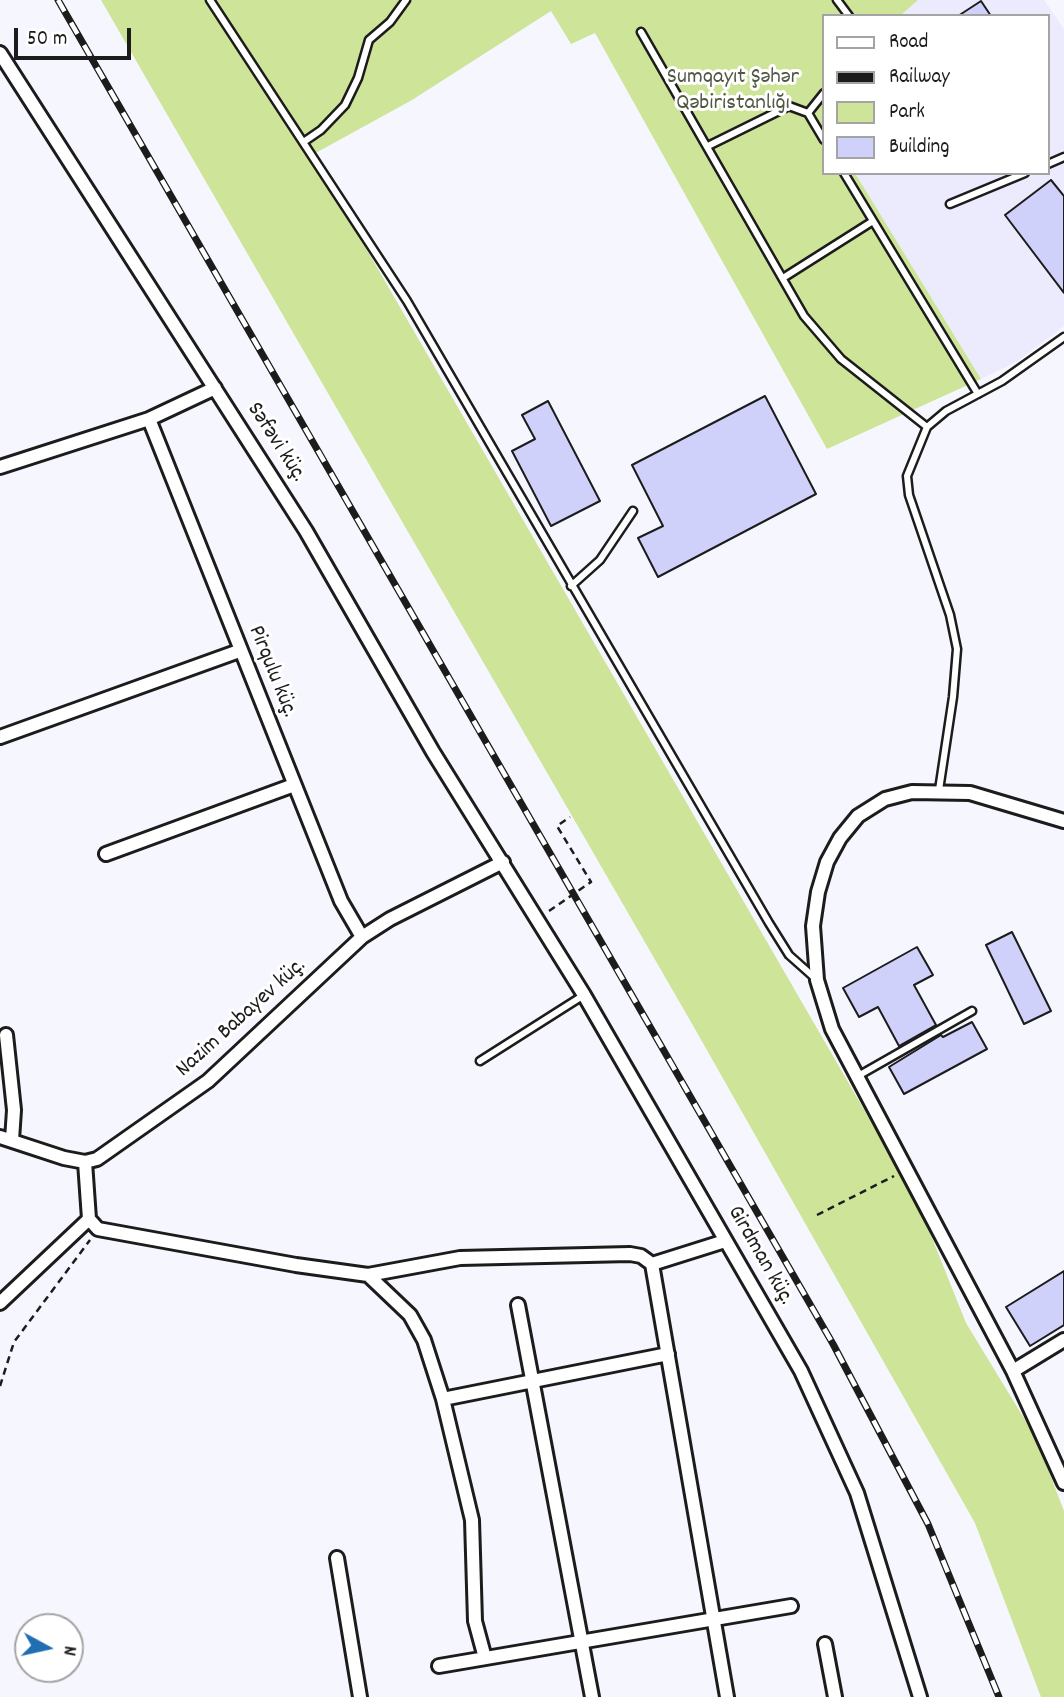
<!DOCTYPE html>
<html>
<head>
<meta charset="utf-8">
<style>
  body { margin:0 }
  #map { position:relative; width:1064px; height:1697px; overflow:hidden; background:#f6f6fe; font-family:Dekko,sans-serif }
  canvas { display:block }
  .legend { position:absolute; left:822px; top:14px; width:228px; height:161px; box-sizing:border-box; background:#fff; border:2px solid #a4a4a4; margin:0; padding:9px 12px; list-style:none; font-size:21px; color:#1c1c1c }
  .legend li { display:flex; align-items:center; gap:14px; height:35px }
  .legend b { width:35px; border:2px solid #a4a4a4 }
  .north { position:absolute; left:14px; top:1613px; width:70px; height:70px; box-sizing:border-box; background:#fff; border:2px solid #a4a4a4; border-radius:50%; rotate:98deg; font-size:19px; font-weight:700; line-height:28px; text-align:center; color:#1c1c1c }
  .north::after { content:''; display:block; margin:auto; width:24px; height:32px; background:#1f6fb2; clip-path:polygon(50% 0,100% 100%,50% 72%,0 100%) }
  .scale { position:absolute; left:14px; top:28px; width:117px; height:32px; box-sizing:border-box; border:4px solid #1c1c1c; border-top:0; padding-left:9px; font-size:21px; line-height:24px; white-space:nowrap; color:#1c1c1c; -webkit-text-stroke:5px #fff; paint-order:stroke }
</style>
</head>
<body>
<div id="map">
<canvas width="1064" height="1697"></canvas>
<ul class="legend">
<li><b style="height:9px;background:#fff"></b>Road</li>
<li><b style="height:9px;background:#1c1c1c"></b>Railway</li>
<li><b style="height:19px;background:#cee499"></b>Park</li>
<li><b style="height:19px;background:#d0d1fa"></b>Building</li>
</ul>
<div class="north">N</div>
<div class="scale">50 m</div>
</div>
<script>
const g = document.querySelector('canvas').getContext('2d');
g.lineJoin = 'round';
function fill(path, color) {
  g.fillStyle = color;
  g.fill(path, 'evenodd');
}
function toPath(rows) {
  const path = new Path2D();
  for (const r of rows) {
    path.moveTo(r[0], r[1]);
    for (let i = 2; i < r.length; i += 2) path.lineTo(r[i], r[i + 1]);
  }
  return path;
}
function trace(path, color, width, dash) {
  g.strokeStyle = color;
  g.lineWidth = width;
  g.lineCap = dash ? 'butt' : 'round';
  g.setLineDash(dash || []);
  g.stroke(path);
}
function write(font, color, halo, rows, align = 'center') {
  g.font = font + ' Dekko,sans-serif';
  g.lineWidth = 6;
  g.setLineDash([]);
  g.textBaseline = 'middle';
  g.strokeStyle = halo;
  g.fillStyle = color;
  for (const [text, x, y, turn = 0] of rows) {
    g.save();
    g.translate(x, y);
    g.rotate((+turn || 0) * Math.PI / 180);
    g.textAlign = isNaN(turn) ? turn : align;
    if (halo) g.strokeText(text, 0, 0);
    g.fillText(text, 0, 0);
    g.restore();
  }
}
const built = toPath([
  [918,0,1044,0,1064,29,1064,326,1018,361,981,379,855,173,1048,173,1048,16,900,16]
]);
const green = toPath([
  [101,0,918,0,900,16,824,16,824,173,855,173,981,379,827,449,595,33,571,44,551,11,412,100,312,155,918,1203,966,1323,1036,1438,1064,1511,1064,1697,1041,1697,975,1523,691,1022]
]);
const building = toPath([
  [981,1,991,16,958,16,981,1],
  [1051,180,1064,196,1064,293,1005,215,1051,180],
  [765,396,816,494,658,577,638,538,663,526,632,465,765,396],
  [548,401,600,501,551,526,512,451,535,439,522,415,548,401],
  [1012,932,1051,1011,1024,1024,986,945,1012,932],
  [917,947,933,975,914,985,936,1025,899,1046,878,1007,859,1017,843,988,917,947],
  [972,1022,987,1049,904,1094,889,1067,941,1035,943,1037,972,1022],
  [1064,1271,1064,1325,1030,1346,1006,1307,1064,1271]
]);
const path = toPath([
  [549,911,591,882,557,826,570,817],
  [817,1215,894,1176],
  [0,1386,14,1342,90,1240]
]);
const service = toPath([
  [210,0,407,301,769,923,789,955,816,979],
  [837,0,849,16],
  [641,32,804,316,841,359,927,427],
  [808,113,824,93],
  [305,141,321,130,345,105,358,78,369,40,390,22,406,0],
  [708,146,789,106,808,113,824,140],
  [1048,164,1064,157],
  [844,173,978,394],
  [950,204,1025,173],
  [783,278,873,221],
  [571,586,600,560,633,511],
  [939,790,953,697,957,649,950,615,909,495,907,476,927,427,946,411,1002,381,1064,337],
  [480,1061,584,995],
  [858,1076,972,1011]
]);
const minor = toPath([
  [0,53,306,531,433,752,584,995,801,1371,857,1493,920,1697],
  [149,419,341,901,362,937],
  [0,467,149,419,215,388],
  [0,737,239,651],
  [1064,821,970,793,912,792,885,799,858,816,840,838,827,862,818,892,813,926,817,980,832,1029,1013,1371,1064,1483],
  [106,854,294,785],
  [6,1035,14,1110,12,1140],
  [0,1137,64,1158,85,1162,97,1159,208,1081,362,937,390,919,503,862],
  [85,1162,89,1219,98,1229,296,1265,368,1275,460,1258,630,1254,641,1256,652,1264,727,1697],
  [652,1264,725,1241],
  [368,1275,410,1315,424,1340,443,1399,472,1520,475,1621,485,1658],
  [0,1303,89,1219],
  [518,1305,592,1697],
  [1013,1371,1064,1340],
  [443,1399,668,1354],
  [337,1558,360,1697],
  [825,1644,835,1697],
  [439,1666,791,1606]
]);
const rail = toPath([
  [58,0,833,1344,928,1524,999,1697]
]);
const parkNames = [
  ["Sumqayıt Şəhər",733,79],
  ["Qəbiristanlığı",733,105]
];
const streetNames = [
  ["Səfəvi küç.",275,443,57],
  ["Pirqulu küç.",271,672,68],
  ["Nazim Babayev küç.",242,1019,-42],
  ["Girdman küç.",759,1256,60]
];
fill(built, '#ebebfd');
fill(green, '#cee499');
fill(building, '#d0d1fa');
trace(building, '#1c1c1c', 2);
trace(service, '#1c1c1c', 11);
trace(minor, '#1c1c1c', 18);
trace(path, '#1c1c1c', 2.5, [7, 5]);
trace(service, '#fff', 6);
trace(minor, '#fff', 12);
trace(rail, '#1c1c1c', 7);
trace(rail, '#fff', 4.5, [13]);
write('23px', '#515842', '#fff', parkNames);
write('23px', '#1c1c1c', '#fff', streetNames);
</script>
</body>
</html>
